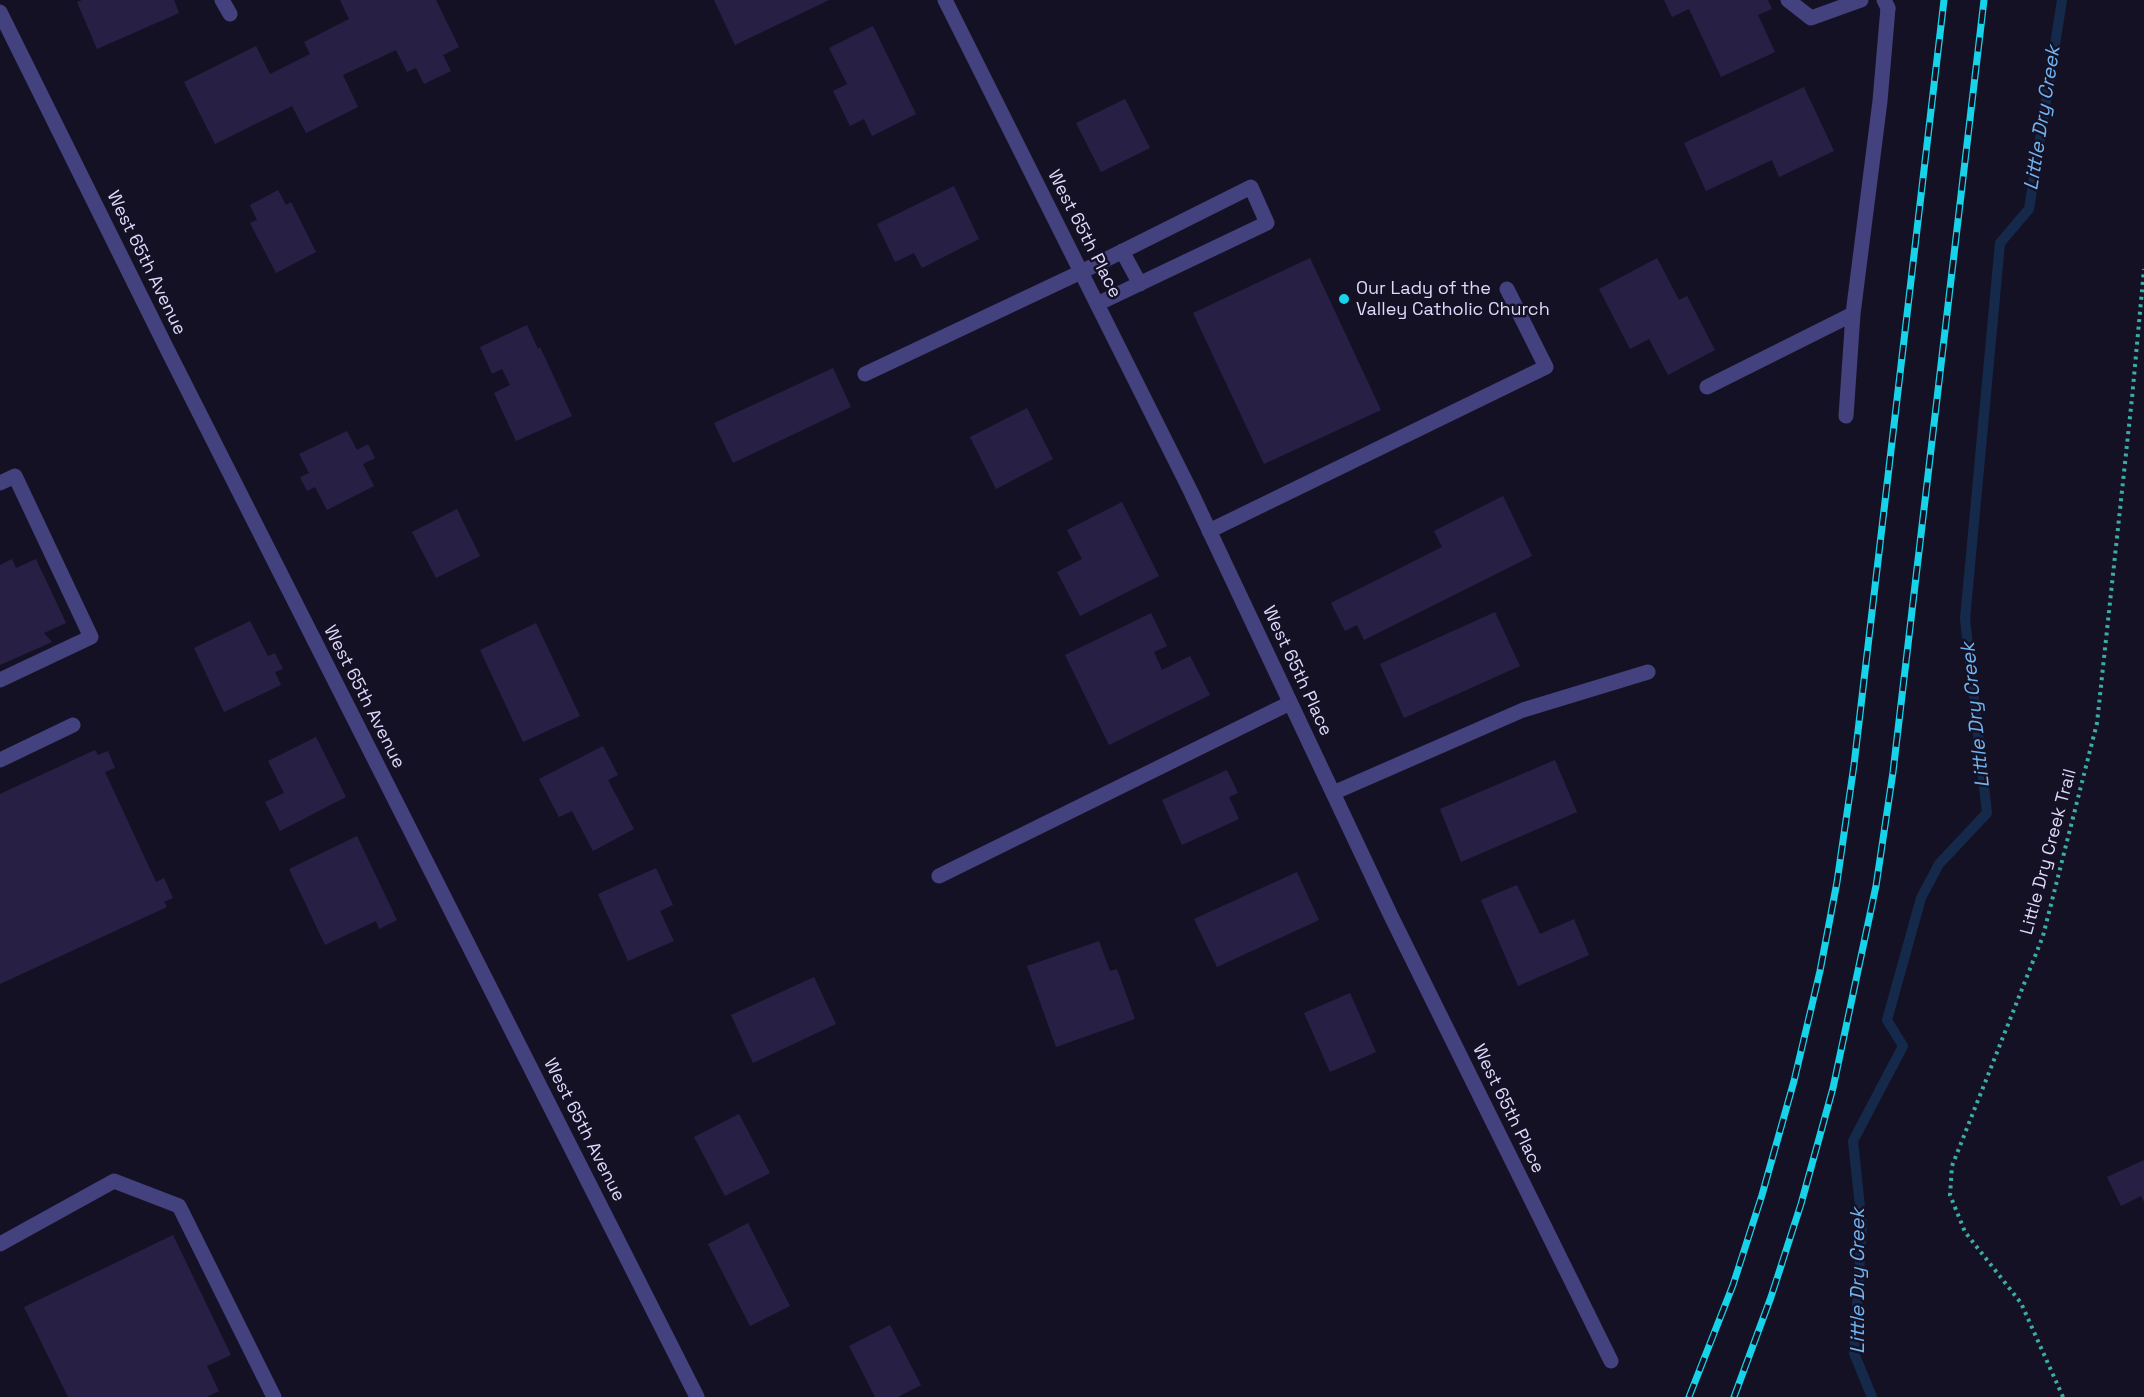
<!DOCTYPE html>
<html>
<head>
<meta charset="utf-8">
<style>
  body { margin:0 }
  canvas { display:block; background:#151125 }
</style>
</head>
<body>
<canvas width="2144" height="1397"></canvas>
<script>
const g = document.querySelector('canvas').getContext('2d');
g.lineJoin = 'round';
function toPath(rows) {
  const path = new Path2D();
  for (const r of rows) {
    path.moveTo(r[0], r[1]);
    for (let i = 2; i < r.length; i += 2) path.lineTo(r[i], r[i + 1]);
  }
  return path;
}
function trace(path, color, width, dash) {
  g.strokeStyle = color;
  g.lineWidth = width;
  g.lineCap = dash ? 'butt' : 'round';
  g.setLineDash(dash || []);
  g.stroke(path);
}
function fill(path, color) {
  g.fillStyle = color;
  g.fill(path, 'evenodd');
}
function write(font, color, halo, rows, align = 'center') {
  g.font = font + ' "Space Grotesk",sans-serif';
  g.lineWidth = 5;
  g.setLineDash([]);
  g.textBaseline = 'middle';
  g.strokeStyle = halo;
  g.fillStyle = color;
  for (const [text, x, y, turn = 0] of rows) {
    g.save();
    g.translate(x, y);
    g.rotate((+turn || 0) * Math.PI / 180);
    g.textAlign = isNaN(turn) ? turn : align;
    if (halo) g.strokeText(text, 0, 0);
    g.fillText(text, 0, 0);
    g.restore();
  }
}
const stream = toPath([
  [1872,1397,1854,1353,1862,1226,1853,1141,1903,1046,1887,1020,1921,898,1939,864,1987,813,1965,619,2000,243,2029,209,2062,0]
]);
const building = toPath([
  [82,0,174,0,179,13,97,49,77,2],
  [340,0,436,0,459,47,443,55,451,71,424,84,416,68,407,72,396,50,343,75,358,107,306,133,292,106,215,144,184,82,256,46,270,74,310,54,304,42,349,19],
  [714,0,829,0,735,45],
  [1664,0,1768,0,1772,9,1758,15,1775,52,1721,77,1689,9,1672,17],
  [873,26,916,114,872,136,864,119,850,126,833,91,847,84,829,48],
  [1804,87,1834,151,1779,177,1772,160,1706,191,1684,143],
  [1125,99,1150,148,1101,172,1076,123],
  [954,186,979,239,922,268,914,253,895,262,877,224],
  [278,190,286,205,291,202,316,252,276,273,250,223,257,220,250,205],
  [1310,258,1381,410,1264,464,1193,313],
  [1657,258,1679,300,1687,296,1715,350,1668,375,1649,339,1630,349,1599,289],
  [527,325,538,349,540,347,572,416,516,441,494,393,510,385,502,369,492,374,480,347],
  [833,368,851,407,733,463,714,423],
  [1027,408,1053,459,996,489,970,437],
  [347,431,357,450,368,444,375,458,363,464,374,486,327,510,315,487,307,491,300,477,309,473,299,454],
  [1503,496,1532,556,1364,640,1357,625,1345,631,1331,603,1442,547,1434,531],
  [1122,502,1159,576,1080,616,1057,572,1082,559,1067,530],
  [457,509,480,556,436,578,412,532],
  [12,559,16,568,36,559,66,623,44,633,52,642,0,665,0,565],
  [1495,612,1520,666,1404,718,1380,664],
  [1151,613,1167,646,1154,652,1162,670,1190,656,1210,695,1109,745,1065,655],
  [250,621,268,656,275,653,283,669,275,672,281,685,224,712,194,648],
  [536,623,580,716,523,742,480,650],
  [316,737,346,797,280,831,265,802,284,793,268,761],
  [603,746,618,775,608,780,634,829,593,851,572,811,559,817,539,779],
  [95,750,98,755,108,751,115,768,105,772,156,882,164,878,173,898,164,902,167,907,0,984,0,794],
  [1555,760,1577,812,1461,862,1440,809],
  [1227,770,1238,793,1229,797,1239,819,1182,845,1162,800],
  [357,836,397,920,379,929,376,921,325,945,289,869],
  [656,868,673,905,660,911,674,941,628,961,598,894],
  [1297,872,1319,920,1217,967,1194,919],
  [1517,885,1540,934,1574,919,1589,955,1518,986,1481,900],
  [1099,941,1110,971,1117,969,1135,1019,1056,1047,1027,966],
  [814,977,836,1024,753,1063,731,1015],
  [1350,993,1376,1052,1330,1072,1304,1013],
  [739,1114,770,1173,725,1196,694,1137],
  [2144,1160,2144,1202,2141,1196,2121,1206,2107,1177],
  [748,1223,790,1306,750,1326,708,1244],
  [173,1235,231,1355,207,1366,219,1391,207,1397,68,1397,24,1307],
  [890,1325,921,1385,898,1397,875,1397,849,1346]
]);
const path = toPath([
  [2063,1397,2021,1303,1965,1232,1950,1195,1952,1166,2043,936,2097,723,2132,398,2144,269]
]);
const lane = toPath([
  [222,0,230,14],
  [1788,0,1811,18,1861,0],
  [1122,251,1140,284],
  [865,374,1081,272,1251,187,1267,223,1097,304],
  [1707,387,1853,314,1880,101,1888,8],
  [1846,416,1853,314],
  [0,483,15,476,91,637,0,680],
  [1209,531,1546,367,1507,289],
  [0,760,73,725],
  [1333,793,1523,710,1648,672],
  [939,876,1290,703],
  [0,1244,114,1181,179,1206,274,1397]
]);
const street = toPath([
  [945,0,1191,492,1391,916,1611,1361],
  [1884,0,1888,8],
  [0,12,169,353,697,1397]
]);
const rail = toPath([
  [1689,1397,1733,1285,1762,1195,1794,1081,1820,971,1837,882,1854,765,1944,0],
  [1734,1397,1771,1297,1801,1204,1833,1088,1876,886,1893,772,1984,0]
]);
const markers = [
  [1344,299,6,"#17d3e9"]
];
const streetNames = [
  ["West 65th Place",1084,234,63],
  ["West 65th Avenue",146,263,64],
  ["West 65th Place",1297,671,65],
  ["West 65th Avenue",364,697,63],
  ["Little Dry Creek Trail",2049,852,-75],
  ["West 65th Place",1508,1109,64],
  ["West 65th Avenue",584,1130,63]
];
const poiNames = [
  ["Our Lady of the",1356,289],
  ["Valley Catholic Church",1356,310]
];
const waterNames = [
  ["Little Dry Creek",2043,118,-81],
  ["Little Dry Creek",1976,715,-96],
  ["Little Dry Creek",1859,1281,-90]
];
trace(stream, '#152a4b', 10);
fill(building, '#271f44');
trace(path, '#3bada7', 4, [3, 4.5]);
trace(lane, '#44417f', 15);
trace(street, '#44417f', 15);
trace(rail, '#17d3e9', 7);
trace(rail, '#151125', 4.5, [14]);
for (const [x, y, r, color] of markers) {
  const dot = new Path2D();
  dot.arc(x, y, r, 0, 2 * Math.PI);
  g.fillStyle = color;
  g.fill(dot);
  trace(dot, '#151125', 2);
}
write('18px', '#ddd9fb', '#151125', streetNames);
write('18px', '#ddd9fb', '#151125', poiNames, 'left');
write('italic 20px', '#70b5f1', '#151125', waterNames);
</script>
</body>
</html>
